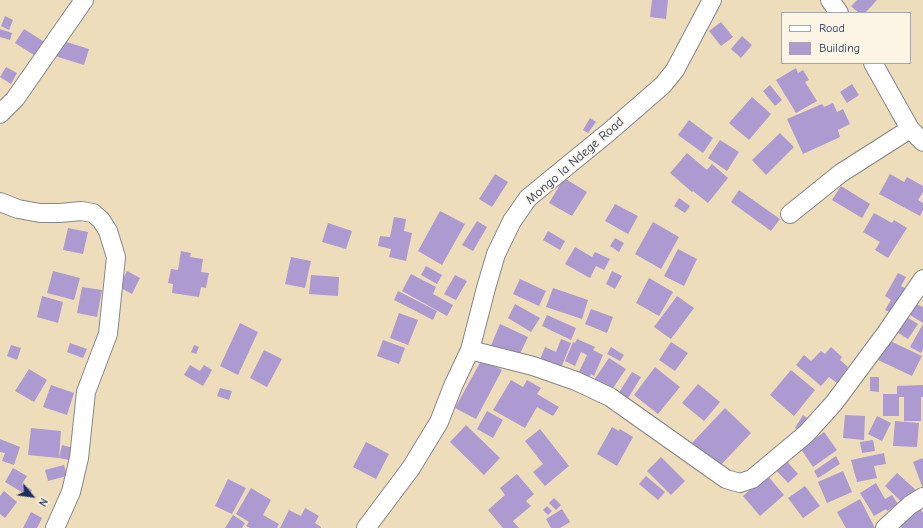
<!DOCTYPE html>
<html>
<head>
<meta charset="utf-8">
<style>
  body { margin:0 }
  #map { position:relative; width:923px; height:528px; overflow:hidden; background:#eeddba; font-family:"Comic Neue",sans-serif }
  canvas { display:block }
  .legend { position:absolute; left:781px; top:12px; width:130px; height:52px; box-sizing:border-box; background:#fcf5e5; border:1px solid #a2a6af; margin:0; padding:5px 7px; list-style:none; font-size:12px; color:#1b2f5e }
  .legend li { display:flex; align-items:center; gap:8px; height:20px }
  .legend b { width:20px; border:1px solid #a2a6af }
  .north { position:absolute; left:12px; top:476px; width:40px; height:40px; -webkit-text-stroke:3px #fcf5e5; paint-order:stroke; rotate:119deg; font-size:11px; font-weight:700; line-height:16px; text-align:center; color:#1b2f5e }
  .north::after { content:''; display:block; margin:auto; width:14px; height:18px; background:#1b2f5e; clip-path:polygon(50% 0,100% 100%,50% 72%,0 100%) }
</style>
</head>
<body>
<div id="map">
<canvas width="923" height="528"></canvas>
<ul class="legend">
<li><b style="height:5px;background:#fff"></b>Road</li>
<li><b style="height:11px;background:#ad9ad0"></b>Building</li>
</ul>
<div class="north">N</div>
</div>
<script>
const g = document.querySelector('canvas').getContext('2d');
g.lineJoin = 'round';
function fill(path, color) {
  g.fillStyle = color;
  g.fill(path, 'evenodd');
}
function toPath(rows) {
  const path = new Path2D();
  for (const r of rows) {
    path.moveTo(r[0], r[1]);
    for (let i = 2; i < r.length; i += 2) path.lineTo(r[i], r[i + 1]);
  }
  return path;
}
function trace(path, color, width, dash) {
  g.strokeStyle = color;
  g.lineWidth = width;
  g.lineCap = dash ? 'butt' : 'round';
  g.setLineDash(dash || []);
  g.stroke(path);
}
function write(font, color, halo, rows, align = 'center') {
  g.font = font + ' "Comic Neue",sans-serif';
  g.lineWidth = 3;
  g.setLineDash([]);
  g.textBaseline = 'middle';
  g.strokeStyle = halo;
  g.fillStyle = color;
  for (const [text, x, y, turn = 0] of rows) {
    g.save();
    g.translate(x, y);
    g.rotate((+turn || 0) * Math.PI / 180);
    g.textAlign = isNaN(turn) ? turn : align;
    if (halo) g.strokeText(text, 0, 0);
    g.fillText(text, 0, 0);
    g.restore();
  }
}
const building = toPath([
  [652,0,668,0,666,19,650,17],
  [857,0,877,0,865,13,859,13,851,6],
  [5,16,13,20,9,30,1,26],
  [721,22,733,37,721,46,709,31],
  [0,29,12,33,10,40,0,37],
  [24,29,46,43,37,57,15,43],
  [742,36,752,45,741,58,731,49],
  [60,40,89,49,84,65,55,56],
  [6,67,17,73,11,84,0,77],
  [796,68,798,73,803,70,809,80,805,82,817,101,796,113,776,80],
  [852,84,859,95,847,103,840,92],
  [770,85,782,100,775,106,763,91],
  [752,97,771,114,749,140,729,123],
  [833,103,837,112,843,109,850,124,838,130,840,137,803,154,787,119,822,104,824,107],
  [590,118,596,122,588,133,583,130],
  [689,120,713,138,703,153,678,135],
  [780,133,794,147,766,175,752,160],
  [720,140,739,152,727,171,708,158],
  [687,153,707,170,712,164,728,178,708,203,693,191,692,192,670,173],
  [495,174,508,182,492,207,479,199],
  [890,174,904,182,907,177,923,186,923,192,918,200,923,203,923,210,920,216,879,194],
  [564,178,587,192,572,216,549,203],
  [841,186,870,204,862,218,832,200],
  [739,190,780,219,771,231,731,202],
  [679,198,690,206,685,213,674,206],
  [615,204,638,216,628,234,605,221],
  [440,211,465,224,442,265,418,251],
  [874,213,892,223,894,220,907,228,888,258,875,250,880,242,863,232],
  [394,217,406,219,404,231,412,233,406,261,389,257,391,249,378,246,380,236,390,237],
  [477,221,487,227,473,251,462,245],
  [653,222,679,237,661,269,635,254],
  [328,223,352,231,346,249,322,242],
  [68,228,88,232,83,254,63,250],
  [548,231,565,241,560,250,543,240],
  [615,238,624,243,619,252,610,246],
  [575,247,592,257,595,252,610,259,604,270,596,266,590,278,565,264],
  [678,249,697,259,684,286,664,276],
  [181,251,191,253,190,257,203,259,201,272,209,273,206,288,201,287,199,297,172,293,173,284,168,283,171,269,178,270],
  [291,257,311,261,305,288,285,284],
  [426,266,442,275,437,284,421,275],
  [53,271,80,278,74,300,47,293],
  [127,271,140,278,132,294,119,287],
  [612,271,622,276,615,289,606,284],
  [898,273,906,277,901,286,911,292,890,312,885,310,891,300,885,296],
  [411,274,436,287,433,294,453,305,447,316,402,291],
  [311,275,339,277,338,296,309,294],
  [455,275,467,281,456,300,444,294],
  [649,278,673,292,659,316,636,303],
  [520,279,546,291,539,306,513,294],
  [82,287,102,290,97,317,77,313],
  [553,288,588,300,582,319,546,307],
  [398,291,437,311,433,320,394,300],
  [42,296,63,302,58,323,37,317],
  [677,296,694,308,671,339,654,327],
  [515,304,540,318,531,332,508,318],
  [916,304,923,307,923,323,910,315],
  [591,309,613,317,607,333,585,324],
  [399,313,418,320,408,345,390,338],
  [547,315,576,328,571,340,542,326],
  [905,316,918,324,908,339,895,331],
  [240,323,258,332,238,375,220,366],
  [500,324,528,337,517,360,490,348],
  [923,324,923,349,921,353,910,347],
  [561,339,571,343,559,373,539,362,545,347,556,352],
  [577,339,595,347,593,350,603,355,594,376,591,374,588,382,577,376,587,355,581,352,575,366,565,361,573,342,575,343],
  [886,339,922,356,912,376,876,359],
  [383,340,405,348,399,364,377,356],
  [671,342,688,353,675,371,659,360],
  [70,343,87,349,83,358,67,352],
  [11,345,21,348,17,360,7,356],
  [194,345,199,347,196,354,191,352],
  [611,347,624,355,620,361,607,354],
  [831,347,842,357,840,360,848,367,837,383,829,377,821,386,796,365,804,355,811,361,821,351,825,354],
  [264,350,282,359,267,387,250,378],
  [609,358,626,369,611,391,594,380],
  [482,359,502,370,476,419,455,408],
  [190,365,200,371,204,365,212,370,203,386,184,375],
  [655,367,680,387,658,414,634,395],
  [29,369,47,380,34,402,15,391],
  [791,370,815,390,794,416,770,395],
  [632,372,641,377,627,400,618,394],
  [870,377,879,377,879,392,870,391],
  [511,380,523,387,527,380,541,388,537,394,559,407,553,416,537,407,525,428,493,410],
  [698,384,720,402,704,421,682,403],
  [51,385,74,393,67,415,43,407],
  [923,385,923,397,921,397,921,421,904,421,904,397,899,397,899,416,883,416,883,394,897,394,897,386],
  [220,388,232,391,229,400,217,396],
  [725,408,751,433,718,468,692,443],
  [487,411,503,420,493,438,477,429],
  [803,415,811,421,804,433,795,428],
  [845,415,865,416,864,440,843,438],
  [877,416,891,423,882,441,868,434],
  [895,421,919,423,917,447,893,446],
  [466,425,500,458,484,475,450,442],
  [612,427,619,431,620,429,633,437,617,466,597,454],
  [31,428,61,431,59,458,62,445,73,448,69,460,59,458,28,455],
  [540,429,569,466,545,486,533,472,543,464,525,441],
  [824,432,837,450,813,467,801,449],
  [0,439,20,447,14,465,2,461,5,453,0,452],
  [873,440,875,451,862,453,860,442],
  [366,442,389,454,376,479,353,467],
  [884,453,886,464,874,466,877,478,857,482,851,460],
  [836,456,840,464,818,478,814,471],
  [661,457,685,481,671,495,647,471],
  [923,458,923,489,913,462],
  [785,459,798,474,788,483,774,468],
  [64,465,67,476,48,481,45,470],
  [13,468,27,476,22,484,32,490,28,496,5,482],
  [843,471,852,492,827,503,818,482],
  [897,473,917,491,905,505,885,486],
  [517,474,534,494,526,501,531,506,513,521,519,528,503,528,488,510,505,495,500,488],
  [767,475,784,495,760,516,743,496],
  [646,476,665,492,658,500,639,484],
  [228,479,246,488,232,514,215,506],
  [876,483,885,499,892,495,898,504,887,511,886,509,874,516,860,493],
  [805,486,820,506,803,518,788,498],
  [251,488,271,500,263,515,279,524,277,528,250,528,246,526,249,522,236,514],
  [4,491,17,502,5,518,0,514,0,496],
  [554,498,561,505,556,510,549,503],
  [860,499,875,528,846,528,837,512],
  [547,506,552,511,548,515,543,510],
  [305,508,319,516,315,523,321,527,321,528,280,528,289,510,301,516],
  [920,508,923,513,923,528,902,528,898,523],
  [562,509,570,522,560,528,551,528,546,519],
  [31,512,42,518,37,528,23,528],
  [233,515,245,523,242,528,225,528]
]);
const minor = toPath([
  [830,0,839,13],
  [873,63,910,129,923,142],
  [0,114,15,99,84,0],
  [0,202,18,209,40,213,60,213,81,211,93,213,101,220,108,231,116,257,108,334,86,392,79,458,71,492,55,528],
  [790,214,841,173,910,129],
  [470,350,533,366,576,381,610,397,726,479,740,483,752,479,806,434,834,403,886,333,923,279],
  [366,528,411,468,439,422,453,386,470,350,486,288,496,254,512,221,528,198,610,131,663,85,675,70,712,0],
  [885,528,910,505,923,497]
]);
const streetNames = [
  ["Mongo la Ndege Road",575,161,-41]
];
fill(building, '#ad9ad0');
trace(minor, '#84868c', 20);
trace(minor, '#fff', 18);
write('13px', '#1b2f5e', '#fcf5e5', streetNames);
</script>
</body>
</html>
